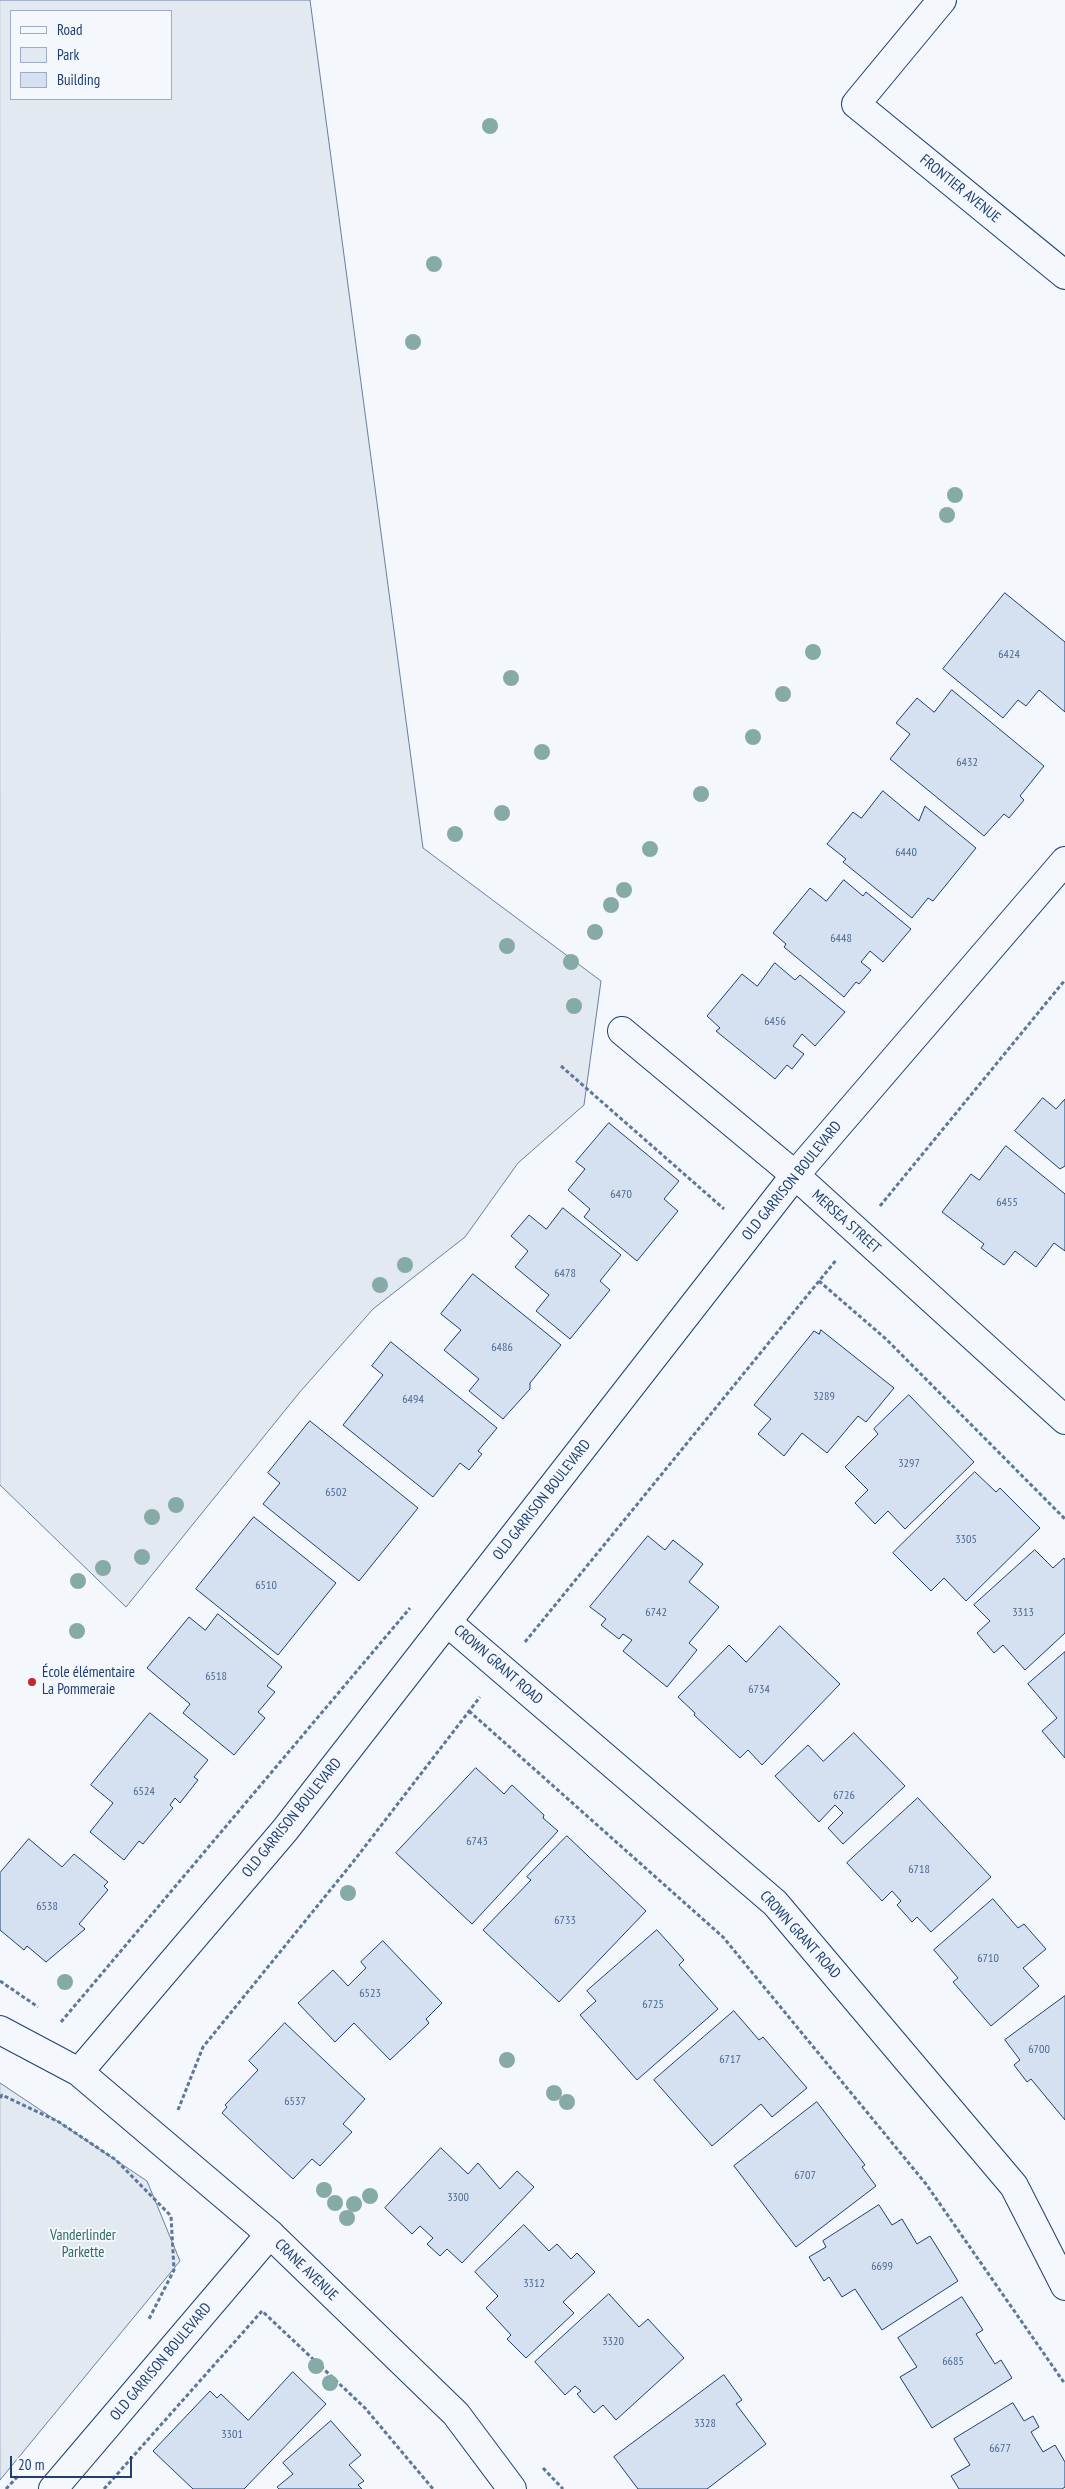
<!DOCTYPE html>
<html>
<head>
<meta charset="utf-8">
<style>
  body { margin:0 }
  #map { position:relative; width:1065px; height:2489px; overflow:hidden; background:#f4f7fb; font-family:"PT Sans Narrow",sans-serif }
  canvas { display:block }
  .legend { position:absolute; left:10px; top:10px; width:162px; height:90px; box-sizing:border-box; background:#f4f7fb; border:1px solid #9eadc5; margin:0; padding:6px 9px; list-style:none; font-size:15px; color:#1d3f73 }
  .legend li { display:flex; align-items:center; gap:10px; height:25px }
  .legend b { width:25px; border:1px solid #9eadc5 }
  .scale { position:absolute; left:10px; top:2456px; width:122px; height:22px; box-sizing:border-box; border:2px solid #1d3f73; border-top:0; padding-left:6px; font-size:15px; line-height:18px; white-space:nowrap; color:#1d3f73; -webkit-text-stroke:4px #f4f7fb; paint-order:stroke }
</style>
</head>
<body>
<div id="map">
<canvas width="1065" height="2489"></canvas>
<ul class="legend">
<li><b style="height:6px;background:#f4f7fb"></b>Road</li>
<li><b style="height:14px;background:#e3e9f0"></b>Park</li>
<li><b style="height:14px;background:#d5e0f0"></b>Building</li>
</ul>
<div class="scale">20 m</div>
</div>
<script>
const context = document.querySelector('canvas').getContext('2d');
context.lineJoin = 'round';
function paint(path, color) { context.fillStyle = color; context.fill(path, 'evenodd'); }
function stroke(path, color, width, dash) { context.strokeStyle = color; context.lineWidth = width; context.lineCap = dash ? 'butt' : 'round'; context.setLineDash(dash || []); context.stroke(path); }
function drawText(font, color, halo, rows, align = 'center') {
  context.font = font + ' "PT Sans Narrow",sans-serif'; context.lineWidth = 4; context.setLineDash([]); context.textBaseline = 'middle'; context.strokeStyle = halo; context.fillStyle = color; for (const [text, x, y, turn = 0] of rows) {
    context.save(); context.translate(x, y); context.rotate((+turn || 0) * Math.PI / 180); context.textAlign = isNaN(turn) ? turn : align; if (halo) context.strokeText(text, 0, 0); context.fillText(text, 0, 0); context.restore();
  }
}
const green = new Path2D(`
  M0 0H310L423 848 601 981 584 1105 518 1163 465 1237 373 1309 299 1393 126 1607 0 1485ZM171 11V99H11V11Z
  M0 2083 147 2181 180 2261 0 2480Z`);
const building = new Path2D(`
  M1005 593 1065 642V712L1039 690 1026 706 1018 700 1003 718 943 669Z
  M952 690 1044 766 1020 796 1024 800 1009 818 1004 814 984 836 890 759 910 734 896 723 917 698 934 712Z
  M883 791 919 821 925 806 976 848 933 901 928 898 912 918 843 862 846 859 827 844 853 812 861 818Z
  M844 880 863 896 866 892 911 929 883 962 870 951 861 962 871 970 859 984 856 982 844 997 784 947 786 944 773 933 810 888 826 901Z
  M775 963 795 980 800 975 845 1012 815 1046 802 1034 793 1046 804 1054 792 1069 787 1065 775 1079 716 1031 720 1028 707 1016 742 974 757 986Z
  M1043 1098 1056 1109 1065 1099V1166L1060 1169 1015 1131Z
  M609 1123 679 1181 664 1199 678 1211 637 1261 584 1217 590 1209 568 1190 585 1169 576 1162Z
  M1006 1146 1065 1194V1251L1054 1243 1036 1267 1015 1251 1004 1265 981 1248 984 1244 942 1212 971 1174 979 1180Z
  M563 1208 621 1255 600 1281 610 1290 570 1339 536 1311 549 1295 515 1267 528 1251 511 1236 529 1215 546 1229Z
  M473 1274 561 1345 530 1383V1389L503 1419 469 1391 479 1379 444 1350 461 1330 441 1314Z
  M821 1330 894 1388 866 1422 858 1416 827 1453 802 1433 784 1456 758 1434 771 1419 754 1405 814 1331 819 1334Z
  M391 1342 497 1428 478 1451 482 1454 469 1470 460 1463 433 1497 343 1425 383 1375 372 1366Z
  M909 1395 974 1462 905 1529 888 1511 875 1524 855 1503 868 1490 845 1467 878 1434 874 1429Z
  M310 1421 418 1508 359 1581 263 1504 280 1483 268 1473Z
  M975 1472 996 1492 1000 1488 1040 1528 966 1601 944 1578 931 1591 893 1553Z
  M254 1517 336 1583 278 1655 196 1589Z
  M648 1536 665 1550 673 1540 703 1564 689 1582 719 1607 689 1643 697 1650 667 1687 623 1651 632 1640 623 1634 619 1639 601 1625 606 1619 590 1607Z
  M1035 1550 1053 1568 1064 1558 1065 1560V1633L1025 1670 1003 1645 994 1653 977 1633 990 1621 974 1605Z
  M218 1614 282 1667 267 1686 275 1692 258 1712 265 1718 234 1755 183 1713 190 1704 147 1668 189 1617 205 1630Z
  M780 1626 840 1684 762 1765 748 1750 740 1758 694 1715 695 1713 678 1697 729 1645 746 1662Z
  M1065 1652V1758L1042 1731 1057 1718 1028 1684Z
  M150 1713 208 1760 194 1777 198 1780 180 1803 175 1798 170 1805 173 1808 143 1844 139 1841 124 1860 90 1832 113 1803 91 1785Z
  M854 1733 905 1786 843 1844 828 1828 843 1813 835 1805 819 1822 775 1776 808 1745 823 1761Z
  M476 1768 504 1794 512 1785 544 1815 543 1818 558 1831 472 1924 396 1853Z
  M918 1798 991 1877 931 1932 917 1917 912 1922 897 1905 901 1901 892 1891 882 1901 847 1863Z
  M567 1836 646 1911 559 2002 483 1930 531 1880 527 1877Z
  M29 1839 62 1867 74 1854 108 1882 104 1886 108 1890 79 1924 85 1929 46 1962 27 1946 24 1950 0 1930V1873Z
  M993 1899 1018 1928 1024 1924 1046 1949 1023 1968 1039 1986 991 2026 953 1982 958 1978 934 1950Z
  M657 1930 684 1960 679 1965 718 2009 637 2080 580 2015 596 2001 587 1991Z
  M383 1941 442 2003 426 2019 429 2023 390 2060 354 2023 335 2042 298 2003 333 1970 348 1986 366 1968 361 1962Z
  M1065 1996V2120L1031 2079 1027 2082 1014 2065 1020 2060 1005 2040Z
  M734 2011 759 2040 763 2037 807 2088 772 2117 761 2104 712 2146 654 2080Z
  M285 2023 365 2099 343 2124 352 2132 320 2166 312 2159 293 2179 222 2113 227 2107 225 2105 258 2070 249 2061Z
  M817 2102 865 2165 862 2167 876 2186 796 2247 734 2166Z
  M441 2148 468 2174 478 2163 500 2189 517 2171 534 2187 462 2263 447 2249 440 2256 427 2244 433 2238 420 2226 412 2234 385 2208Z
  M879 2205 892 2225 902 2219 917 2244 930 2236 958 2281 882 2330 855 2289 842 2297 829 2277 824 2281 809 2257 826 2247 823 2241Z
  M524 2225 549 2251 557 2244 571 2259 577 2253 595 2272 563 2302 574 2313 526 2358 507 2339 511 2335 486 2308 498 2296 475 2272Z
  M609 2294 639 2327 648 2319 684 2358 616 2420 603 2405 594 2413 577 2394 581 2391 575 2386 565 2395 535 2362Z
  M962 2297 983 2330 976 2334 995 2364 1001 2360 1012 2378 932 2428 900 2377 917 2367 898 2338Z
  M293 2372 326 2404 244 2489H193L153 2451 210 2391 217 2398 221 2394 248 2420Z
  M724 2375 742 2400 736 2404 766 2444 707 2489H638L614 2457Z
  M1013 2403 1024 2421 1033 2416 1039 2427 1031 2432 1043 2452 1055 2445 1065 2462V2487L1062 2489H959L951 2476 970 2465 954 2439Z
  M331 2421 361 2455 349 2465 364 2481 358 2485 362 2489H279L277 2487 293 2474 283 2463Z`);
const path = new Path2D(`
  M561 1066 724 1209
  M880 1206 1065 980
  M819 1281 886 1339 1065 1519
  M525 1642 837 1259
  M469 1711 723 1937 926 2184 1065 2384
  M0 1981 38 2007
  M61 2022 410 1608
  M0 2098 2 2095 59 2122 116 2160 171 2216 174 2270 149 2319
  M178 2110 203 2047 353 1862 480 1697
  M543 2468 563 2489
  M6 2489 19 2475
  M104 2489 262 2311 365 2408 433 2489`);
const street = new Path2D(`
  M942 0 856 104 1065 275
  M622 1031 795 1175 1065 1420
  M447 1622 775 1903 1014 2186 1065 2286
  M270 2234 456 2414 512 2489`);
const secondary = new Path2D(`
  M0 2030 79 2072 285 1830 795 1175 1065 861
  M53 2489 270 2234 79 2072`);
const trees = [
  [490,126],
  [434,264],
  [413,342],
  [955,495],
  [947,515],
  [813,652],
  [511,678],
  [783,694],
  [753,737],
  [542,752],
  [701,794],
  [502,813],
  [455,834],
  [650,849],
  [624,890],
  [611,905],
  [595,932],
  [507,946],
  [571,962],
  [574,1006],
  [405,1265],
  [380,1285],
  [176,1505],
  [152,1517],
  [142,1557],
  [103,1568],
  [78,1581],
  [77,1631],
  [348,1893],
  [65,1982],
  [507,2060],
  [554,2093],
  [567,2102],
  [324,2190],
  [370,2196],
  [335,2203],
  [354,2204],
  [347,2218],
  [316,2366],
  [330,2383]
];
const markers = [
  [32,1682,5,"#c62828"]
];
const numberNames = [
  ["6424",1009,655],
  ["6432",967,763],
  ["6440",906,853],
  ["6448",841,939],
  ["6456",775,1022],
  ["6470",621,1195],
  ["6455",1007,1203],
  ["6478",565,1274],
  ["6486",502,1348],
  ["3289",824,1397],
  ["6494",413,1400],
  ["3297",909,1464],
  ["6502",336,1493],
  ["3305",966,1540],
  ["6510",266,1586],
  ["6742",656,1613],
  ["3313",1023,1613],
  ["6518",216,1677],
  ["6734",759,1690],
  ["6524",144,1792],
  ["6726",844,1796],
  ["6743",477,1842],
  ["6718",919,1870],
  ["6538",47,1907],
  ["6733",565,1921],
  ["6710",988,1959],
  ["6523",370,1994],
  ["6725",653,2005],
  ["6700",1039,2050],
  ["6717",730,2060],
  ["6537",295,2102],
  ["6707",805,2176],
  ["3300",458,2198],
  ["6699",882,2267],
  ["3312",534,2284],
  ["3320",613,2342],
  ["6685",953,2362],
  ["3328",705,2424],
  ["3301",232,2435],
  ["6677",1000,2449]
];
const streetNames = [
  ["FRONTIER AVENUE",960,189,39],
  ["OLD GARRISON BOULEVARD",792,1181,-51],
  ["MERSEA STREET",846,1222,42],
  ["OLD GARRISON BOULEVARD",542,1500,-52],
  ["CROWN GRANT ROAD",498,1665,41],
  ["OLD GARRISON BOULEVARD",292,1818,-51],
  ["CROWN GRANT ROAD",800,1935,48],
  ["CRANE AVENUE",306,2270,44],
  ["OLD GARRISON BOULEVARD",161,2362,-50]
];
const poiNames = [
  ["École élémentaire",42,1673],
  ["La Pommeraie",42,1690]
];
const parkNames = [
  ["Vanderlinder",83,2236],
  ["Parkette",83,2253]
];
paint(green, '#e3e9f0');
stroke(green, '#687fa3', 1);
paint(building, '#d5e0f0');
stroke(building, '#1d3f73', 1);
stroke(street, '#1d3f73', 30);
stroke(secondary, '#1d3f73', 30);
stroke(path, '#5e769c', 3, [4, 2.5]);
stroke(street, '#f4f7fb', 28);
stroke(secondary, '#f4f7fb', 28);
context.fillStyle = '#86aba6';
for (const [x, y] of trees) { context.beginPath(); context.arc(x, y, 8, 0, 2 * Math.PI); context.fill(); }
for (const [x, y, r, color] of markers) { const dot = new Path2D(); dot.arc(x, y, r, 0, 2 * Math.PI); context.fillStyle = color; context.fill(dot); stroke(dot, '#f4f7fb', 2); }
drawText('12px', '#4b6792', null, numberNames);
drawText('15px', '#1d3f73', '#f4f7fb', streetNames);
drawText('15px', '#1d3f73', '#f4f7fb', poiNames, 'left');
drawText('15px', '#2c6c60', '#f4f7fb', parkNames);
</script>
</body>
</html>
